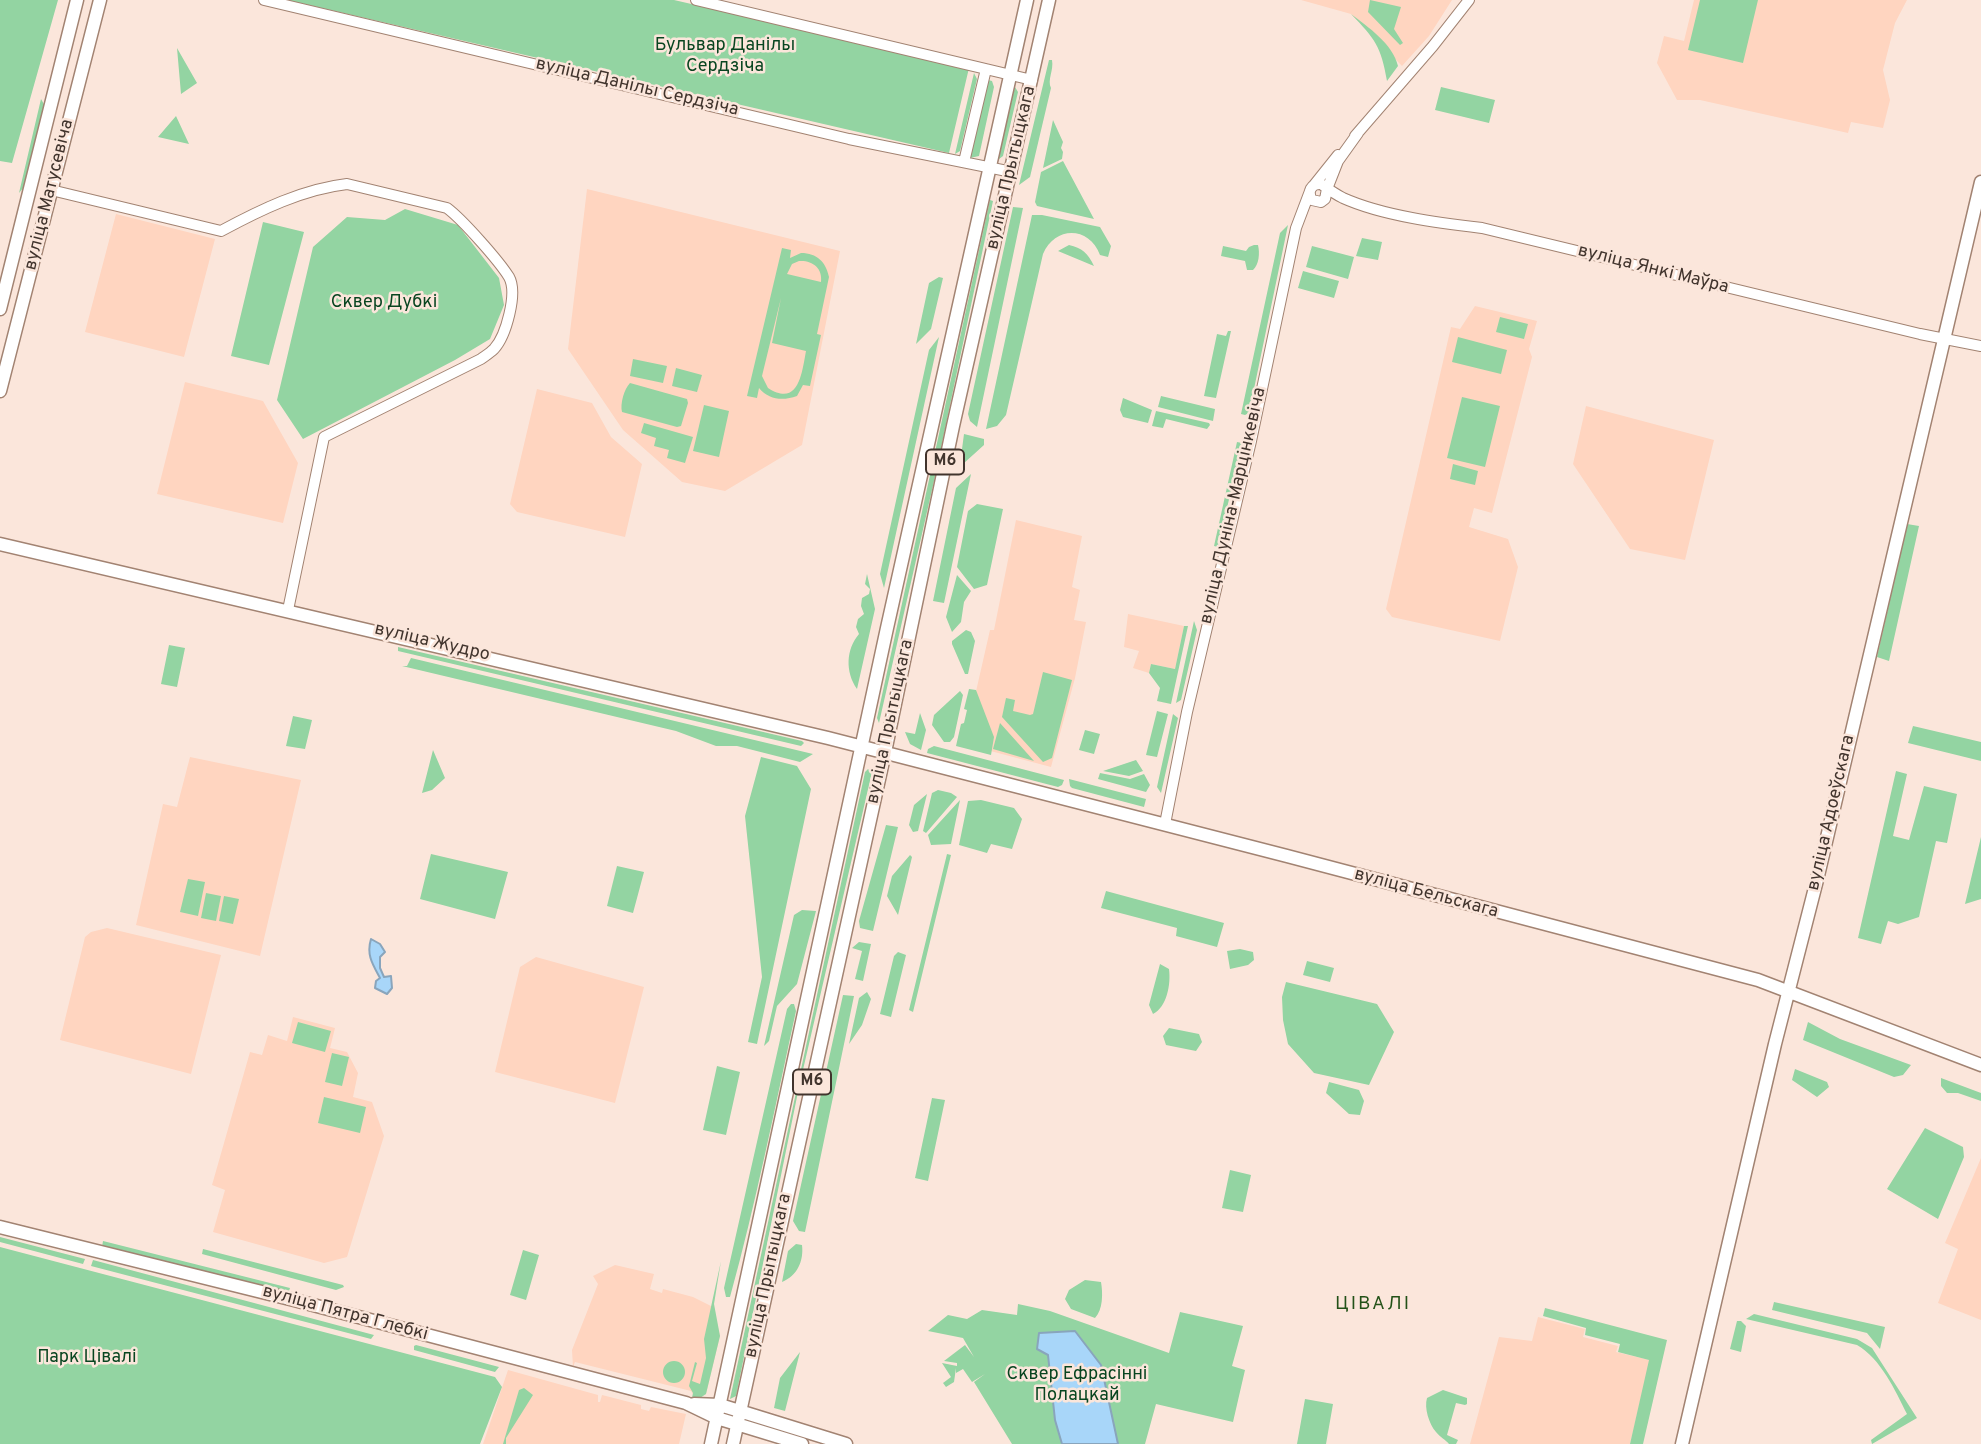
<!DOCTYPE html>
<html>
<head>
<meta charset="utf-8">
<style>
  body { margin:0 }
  canvas { display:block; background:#fbe6db }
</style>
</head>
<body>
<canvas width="1981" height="1444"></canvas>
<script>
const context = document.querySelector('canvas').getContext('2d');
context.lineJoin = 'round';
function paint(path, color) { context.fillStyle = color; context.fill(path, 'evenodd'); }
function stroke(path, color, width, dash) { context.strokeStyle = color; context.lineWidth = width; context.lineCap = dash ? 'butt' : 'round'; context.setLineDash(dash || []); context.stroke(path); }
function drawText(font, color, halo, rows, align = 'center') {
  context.font = font + ' Overpass,sans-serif'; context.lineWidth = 5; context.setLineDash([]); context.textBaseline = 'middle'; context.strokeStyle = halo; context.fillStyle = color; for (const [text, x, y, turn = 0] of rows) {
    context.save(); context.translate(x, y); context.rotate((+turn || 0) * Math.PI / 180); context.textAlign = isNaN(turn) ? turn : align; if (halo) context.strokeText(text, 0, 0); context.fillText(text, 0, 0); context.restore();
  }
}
const built = new Path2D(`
  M1301 0H1452L1429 36 1402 66 1351 14Z
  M1694 0H1907L1895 23 1883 70 1890 100 1883 128 1851 122 1848 133 1700 100H1677L1657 63 1664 36 1684 41Z
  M587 189 840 251 802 445 725 491 682 482 623 430 568 349Z
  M116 214 215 239 184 357 85 332Z
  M1475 306 1537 321 1529 349 1532 357 1492 513 1474 508 1469 527 1508 539 1518 567 1500 641 1392 617 1386 609 1451 327 1460 329Z
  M185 382 263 401 298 463 283 523 157 494Z
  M537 389 592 403 611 437 642 464 625 537 517 512 510 504Z
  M1586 406 1714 440 1685 560 1630 549 1573 464Z
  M1016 520 1082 536 1072 587 1080 590 1074 620 1086 622 1075 678 1051 767 964 744 990 630H994Z
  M1128 614 1184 626 1175 669 1151 664 1149 673 1133 668 1139 651 1124 647Z
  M190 757 301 780 260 956 136 925 163 804 177 807Z
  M107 928 221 955 191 1074 60 1040 85 937 91 932Z
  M536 957 644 987 615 1103 495 1072 520 967Z
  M293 1017 335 1028 330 1048 347 1052 358 1073 353 1097 372 1102 384 1136 347 1257 324 1263 213 1232 225 1190 212 1185 250 1052 262 1055 268 1035 287 1041Z
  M1981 1158V1320L1938 1303 1958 1249 1945 1243Z
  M615 1265 654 1274 650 1289 662 1293 663 1289 693 1297 713 1307 720 1336 706 1394 695 1398 691 1391 575 1362 573 1367 572 1350 598 1284 593 1276Z
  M1538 1317 1585 1329 1583 1337 1618 1346 1616 1352 1650 1360 1630 1444H1470L1499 1337 1532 1341Z
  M508 1370 598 1395V1402H600L602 1395 641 1405V1409L649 1411 651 1407 686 1414 679 1444H483Z`);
const green = new Path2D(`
  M0 0H58L12 163 0 161Z
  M287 0H674L969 68 949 153Z
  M1370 0 1401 7 1394 29 1403 43 1400 45 1368 12Z
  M1700 0H1758L1743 63 1688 50Z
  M1351 14C1368 27 1393 44 1398 66L1387 81C1381 46 1375 39 1351 14Z
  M177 48 197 83 181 94Z
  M1049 60H1052C1054 70 1047 80 1051 88L1030 177 1019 185Z
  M974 73 977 79 960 151 955 154Z
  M988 80 992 81 994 87 979 156 970 158Z
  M1015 87 1018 92 1003 156 999 159 998 157Z
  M1441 87 1495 100 1489 123 1435 110Z
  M41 99 45 106 24 187 19 193Z
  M176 116 189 144 158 137Z
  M1053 120 1063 142 1061 148 1063 152 1062 159 1043 168Z
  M1063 161 1094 219 1037 206 1035 202 1041 172Z
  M990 200 993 201 934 481 879 723 877 718Z
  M1013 207 1023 208 977 427 970 421 968 414Z
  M405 209 458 225 499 278 504 305 490 339 455 360 303 439 277 400 313 247 347 217 385 220Z
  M1032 215H1042L1100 227 1111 246 1108 257 1100 255C1089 226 1055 226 1043 254L1006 415 997 426 986 429Z
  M263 222 304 232 269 365 231 356Z
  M1288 225 1249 413 1245 415 1241 414 1280 233Z
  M1362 238 1382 242 1378 260 1356 256Z
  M1069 245C1082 248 1088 253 1094 266L1058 251Z
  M1254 245H1258C1260 253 1259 265 1253 270H1247L1245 261 1221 256 1223 246 1246 251 1249 247Z
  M1312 246 1354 257 1348 279 1306 267Z
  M782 248 791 250 790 258 801 253C817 253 826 262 829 277L817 334 821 335 810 386 803 385 797 396C783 401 769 400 759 388L757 398 747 396ZM799 261C812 260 823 268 821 282L787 274 792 264ZM781 298 772 343 806 351C802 372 799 408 768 388L762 376Z
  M1303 271 1339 281 1334 298 1298 288Z
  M939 277 943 278 931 329 916 344 929 283Z
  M1500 317 1528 324 1524 339 1496 332Z
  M1228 331H1231L1216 398 1204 396 1217 334 1226 336Z
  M939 337 884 588 880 574 929 350Z
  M1458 337 1507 350 1501 374 1452 362Z
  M633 359 667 366 663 383 630 376Z
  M676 368 702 375 697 392 672 386Z
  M630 383 687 399 688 403 681 426 677 427 622 412C620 404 624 389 630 383Z
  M1161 396 1215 409 1213 421 1158 407Z
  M1462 397 1500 406 1485 467 1447 458Z
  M1123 398 1152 410 1148 423 1123 417 1120 410Z
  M704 405 729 411 719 457 693 451Z
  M1156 411 1209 423 1210 425 1207 429 1166 419 1163 428 1152 426Z
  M644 423 693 437 685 463 667 458 669 450 654 446 656 438 641 433Z
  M964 434 984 439V445L963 464H960Z
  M1237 442 1242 443 1218 547 1214 546Z
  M1453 464 1478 471 1475 485 1450 479Z
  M971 474 944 603 933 601 956 488Z
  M977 504 1003 509 987 585 974 589 957 567 968 511Z
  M1907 524 1919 526 1889 661 1877 657Z
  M867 574 875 609 857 689C845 672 846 649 859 634L856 627 858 619 864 614 861 606 862 598 869 594 870 589 865 584Z
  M957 575 971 591 964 602 961 622 952 632 946 617Z
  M1194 621 1197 630 1181 700 1176 703Z
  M1184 626H1188L1171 704 1157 701 1160 688 1149 673 1151 664 1175 669Z
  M966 630 971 632 975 641 968 674H965L952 644V641Z
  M169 645 185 648 177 687 161 684Z
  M398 647 802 741 804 743 801 746 398 651Z
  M411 658 813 754 800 762 737 746H716L676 731 402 666H407Z
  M1043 672 1072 680 1052 758 1043 762 1002 717 1006 698 1015 700 1013 711 1030 715 1033 714Z
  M969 689 976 690 994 737 991 755 956 746 961 724 964 723 967 710 964 709Z
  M960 691 963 695 954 737 950 742H944L932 725 934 715Z
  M1157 711 1168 714 1157 757 1146 755Z
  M920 713 926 730 921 750 910 744 905 732 915 734Z
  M1173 714 1178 718 1161 793 1157 787Z
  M293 716 312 720 305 749 286 746Z
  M1000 723 1034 761 993 749Z
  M1913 726 1981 742V761L1908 743Z
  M1085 730 1100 734 1094 754 1079 750Z
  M934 746 1064 780 1062 785 1058 787 927 753 928 749Z
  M433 750 445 778 432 790 422 793Z
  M761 757 797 766 811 789 757 1044 748 1042 762 977 745 816Z
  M1136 760 1143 771 1129 776 1103 771Z
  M868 769 872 772 799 1087 736 1396 730 1399 865 772Z
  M1896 771 1907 774 1893 836 1909 840 1924 786 1957 794 1947 843 1936 841 1919 917 1898 924 1888 921 1881 944 1858 938Z
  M1100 773 1130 779 1144 774 1150 785 1146 792 1098 779Z
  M1069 779 1146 799 1144 807 1072 788 1070 786Z
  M938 790 951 793 957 797 926 833 923 831 932 793Z
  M927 794 918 831 913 832 909 825 914 805Z
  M960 800 951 844 931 845 928 835Z
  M981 800 1014 808 1022 819 1012 849 991 844 987 853 959 845 968 801Z
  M886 825 898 827 873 931 860 928 859 921Z
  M1981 837V899L1965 904Z
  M431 854 508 872 495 919 420 899Z
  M947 854 951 855 913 1012 909 1010Z
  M910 855 912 857 898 915 887 896 892 876Z
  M617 866 644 872 633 913 607 906Z
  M188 879 205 882 198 916 180 912Z
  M1106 891 1224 923 1217 947 1176 936 1177 928 1101 908Z
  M206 893 221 896 216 921 201 918Z
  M224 896 239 899 233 924 219 921Z
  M802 910 816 911 797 984 777 1006 769 1041 764 1046 794 915Z
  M859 942 871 944 863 981 855 979 862 951 852 948Z
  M1240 949 1253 952 1254 960 1248 965 1230 969 1227 951Z
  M898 952 906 955 891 1017 880 1014 894 956Z
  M1307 961 1334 968 1330 982 1303 975Z
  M1160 964 1169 969C1171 984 1167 1007 1153 1014L1149 1005Z
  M1286 982 1377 1004 1394 1032 1369 1085 1314 1073 1288 1044 1283 1020 1282 997Z
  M867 992 871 999 862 1025 849 1044 859 998Z
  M843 995 854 996 805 1232 799 1231 793 1221Z
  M791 1004H794L796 1011C775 1107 756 1203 730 1297H726L724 1288 787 1009Z
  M298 1022 331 1031 325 1052 292 1043Z
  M1808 1022 1840 1039 1911 1065 1903 1075 1894 1077 1803 1040Z
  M1169 1028 1199 1034 1202 1042 1196 1051 1166 1045 1163 1036Z
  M332 1053 349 1057 342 1086 325 1082Z
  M717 1066 740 1072 726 1135 703 1130Z
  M1795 1069 1827 1082 1829 1087 1817 1097 1792 1080Z
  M1941 1078 1981 1093V1101L1958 1093H1947L1941 1086Z
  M1329 1082 1359 1090 1364 1101 1360 1115 1349 1114 1326 1093Z
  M324 1097 366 1107 360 1133 318 1123Z
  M932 1098 945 1100 928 1181 915 1178Z
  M1925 1128 1963 1147 1964 1157 1938 1219 1887 1189Z
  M1230 1170 1251 1175 1243 1212 1222 1208Z
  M0 1237 85 1259 83 1264 0 1242Z
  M103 1241 290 1288 288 1294 102 1247Z
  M796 1244 802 1245C804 1261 797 1276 782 1282L788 1251Z
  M0 1247 495 1377 502 1387 480 1444H0Z
  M203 1249 343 1285 344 1287 336 1290 202 1254Z
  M523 1250 539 1255 526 1300 510 1295Z
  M93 1260 374 1335 371 1339 91 1266Z
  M721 1261 714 1304 720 1336 706 1394 700 1398H692L693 1393 689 1386 695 1362 697 1363 692 1381 700 1384 706 1358 704 1339Z
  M1085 1280 1101 1282C1103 1293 1103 1310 1095 1318L1071 1309 1065 1299 1069 1290Z
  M1774 1302 1885 1327 1880 1349 1867 1333 1772 1310Z
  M1018 1304 1050 1311 1169 1353 1180 1312 1243 1326 1232 1366 1245 1370 1233 1422 1156 1404 1145 1444H1012L974 1382 985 1374 972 1382 963 1369 956 1373V1368L954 1382 946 1387 943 1383 951 1377 942 1363 957 1366V1363L944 1361 965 1345 974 1357 963 1338 928 1331 948 1315 967 1319 982 1310 1017 1315Z
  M1545 1308 1667 1340 1643 1444H1630L1649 1360 1618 1352 1620 1344 1585 1335 1586 1328 1543 1316Z
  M1754 1314 1857 1339 1872 1348 1917 1418 1872 1444 1871 1440 1907 1414C1895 1390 1881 1359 1857 1345L1746 1319Z
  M1737 1321H1741L1746 1326 1741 1352 1730 1349Z
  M416 1345 499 1367 495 1372 414 1350V1346Z
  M800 1352 785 1411 774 1408 780 1378Z
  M663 1372a11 11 0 1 1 22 0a11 11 0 1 1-22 0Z
  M524 1388 533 1395 506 1438V1444H503L519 1390Z
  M1443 1390 1467 1398V1404L1465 1405 1456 1403 1447 1435 1458 1440 1456 1444H1449C1446 1440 1440 1437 1436 1432 1429 1424 1424 1408 1427 1398Z
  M1305 1399 1333 1404 1326 1444H1297Z`);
const water = new Path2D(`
  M371 939 380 944 385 952 380 957V968L384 977 391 976 392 988 387 994 375 988 376 981 380 978C373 965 366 955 371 939Z
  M1075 1331 1101 1365 1118 1444H1062L1055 1420 1048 1355 1037 1349 1039 1333Z`);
const minor = new Path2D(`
  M264 0 849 139 1012 172
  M696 0 1032 80
  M1358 133 1338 161 1327 189 1325 199 1321 202 1312 200C1307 192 1311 183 1321 184 1328 189 1335 194 1343 198 1383 216 1440 223 1482 228L1920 334 1981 346
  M1355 136 1433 46 1469 0
  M964 162 986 69
  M1314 185 1338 155
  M51 190 221 231C260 210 303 189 347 184L447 208C463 220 499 261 509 277 518 293 506 336 494 349 490 353 485 356 481 359L324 437 288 610
  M1165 824 1187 712 1251 441 1296 228 1310 191`);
const major = new Path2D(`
  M0 309 77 0
  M0 391 100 0
  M0 544 828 738 1287 856 1758 980 1981 1065
  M0 1227 294 1300 686 1403 717 1418 802 1444
  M694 1404 720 1405 846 1444
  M711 1444 887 628 1027 0
  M733 1444 885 752 953 426 1049 0
  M1682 1444 1775 1044 1817 880 1981 182`);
const shields = [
  [945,462,38],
  [812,1082,38]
];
const shieldNames = [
  ["М6",945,462],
  ["М6",812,1082]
];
const parkNames = [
  ["Бульвар Данілы",725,46],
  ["Сердзіча",725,67],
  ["Сквер Дубкі",384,303],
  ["Парк Цівалі",87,1358],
  ["Сквер Ефрасінні",1077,1375],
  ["Полацкай",1077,1396]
];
const streetNames = [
  ["вуліца Данілы Сердзіча",637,88,13],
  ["вуліца Прытыцкага",1012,168,-77],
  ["вуліца Матусевіча",50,195,-76],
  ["вуліца Янкі Маўра",1653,270,14],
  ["вуліца Дуніна-Марцінкевіча",1234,506,-77],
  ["вуліца Жудро",432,643,13],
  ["вуліца Прытыцкага",891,722,-78],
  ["вуліца Адоеўскага",1832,813,-77],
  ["вуліца Бельскага",1426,894,15],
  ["вуліца Прытыцкага",769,1276,-78],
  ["вуліца Пятра Глебкі",345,1314,15]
];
const neighbourhoodNames = [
  ["ЦІВАЛІ",1373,1305]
];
paint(built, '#ffd5c0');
paint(green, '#93d4a2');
paint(water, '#a8d6f9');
stroke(water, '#89a5bc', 2);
stroke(minor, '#a28372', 12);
stroke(major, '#a28372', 15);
stroke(minor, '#fff', 10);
stroke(major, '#fff', 12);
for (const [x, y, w] of shields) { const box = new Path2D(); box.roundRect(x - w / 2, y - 12.5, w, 25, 5); context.fillStyle = '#fbe6db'; context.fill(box); stroke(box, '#41342d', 2); }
drawText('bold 16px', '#41342d', null, shieldNames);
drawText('18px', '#084520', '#fbe6db', parkNames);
drawText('18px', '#41342d', '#fbe6db', streetNames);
context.letterSpacing = '2px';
drawText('19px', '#235118', '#fbe6db', neighbourhoodNames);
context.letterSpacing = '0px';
</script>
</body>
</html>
